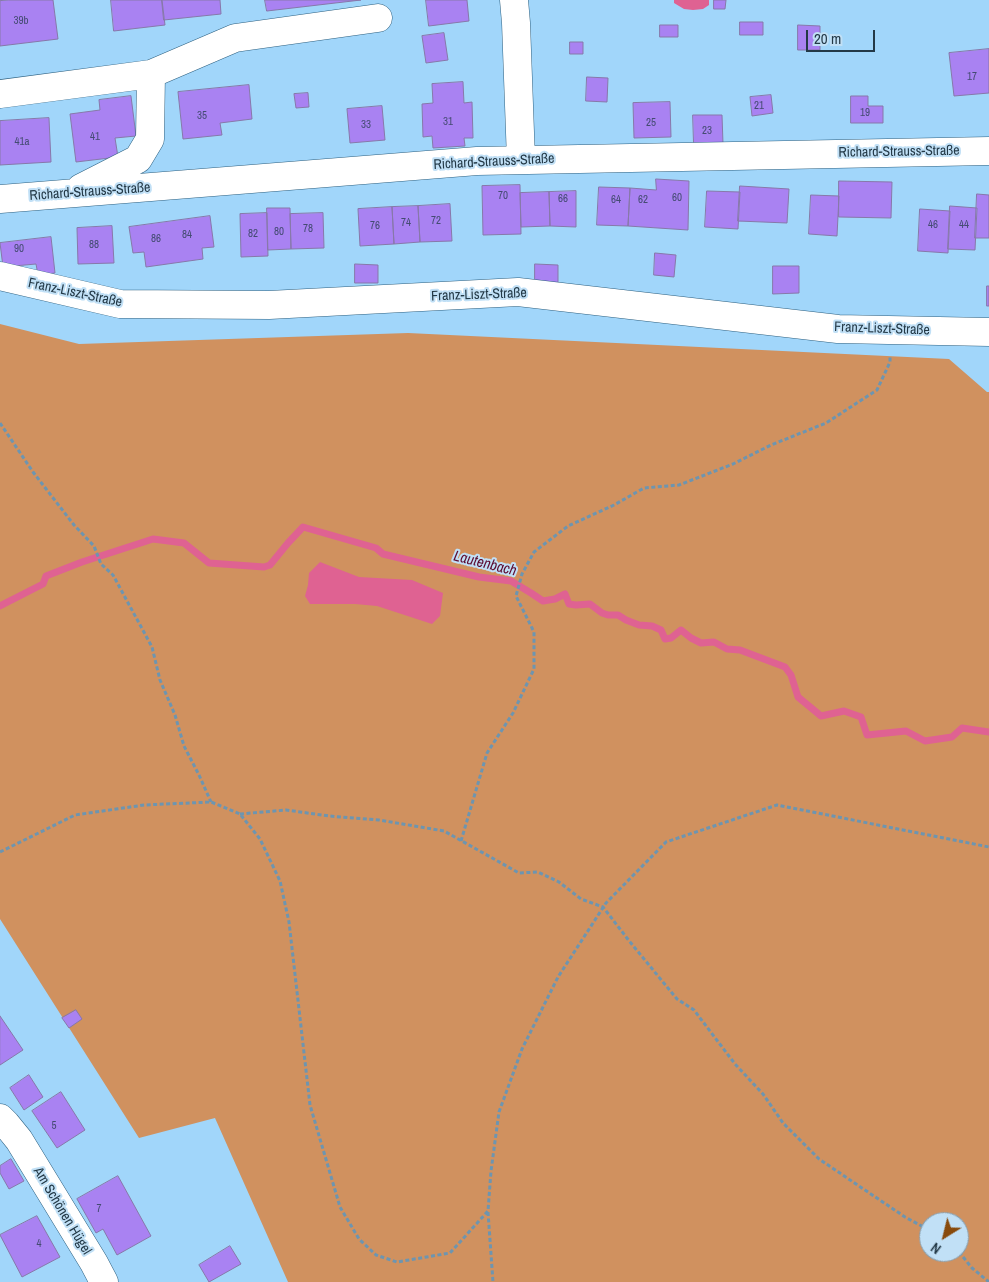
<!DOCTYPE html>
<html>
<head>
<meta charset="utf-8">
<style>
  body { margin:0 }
  #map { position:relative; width:989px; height:1282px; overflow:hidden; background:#a1d6fa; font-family:"Archivo Narrow",sans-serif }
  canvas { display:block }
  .north { position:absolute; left:919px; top:1212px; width:50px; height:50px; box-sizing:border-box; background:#c1e0f6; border:1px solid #829db0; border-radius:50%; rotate:216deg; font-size:14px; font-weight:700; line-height:20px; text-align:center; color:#233947 }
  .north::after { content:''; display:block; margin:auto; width:18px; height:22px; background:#884a0c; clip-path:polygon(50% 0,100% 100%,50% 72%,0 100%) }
  .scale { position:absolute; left:806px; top:30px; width:69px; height:22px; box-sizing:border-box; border:2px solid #233947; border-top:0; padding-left:6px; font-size:15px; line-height:18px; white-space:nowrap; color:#233947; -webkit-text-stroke:4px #c1e0f6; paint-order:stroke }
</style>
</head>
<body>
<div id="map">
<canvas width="989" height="1282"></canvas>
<div class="north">N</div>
<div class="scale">20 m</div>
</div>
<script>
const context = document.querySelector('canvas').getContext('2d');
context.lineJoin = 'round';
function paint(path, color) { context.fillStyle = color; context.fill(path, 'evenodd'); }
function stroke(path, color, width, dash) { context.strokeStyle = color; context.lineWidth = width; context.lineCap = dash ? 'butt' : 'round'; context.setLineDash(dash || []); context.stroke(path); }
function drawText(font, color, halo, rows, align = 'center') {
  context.font = font + ' "Archivo Narrow",sans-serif'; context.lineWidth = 4; context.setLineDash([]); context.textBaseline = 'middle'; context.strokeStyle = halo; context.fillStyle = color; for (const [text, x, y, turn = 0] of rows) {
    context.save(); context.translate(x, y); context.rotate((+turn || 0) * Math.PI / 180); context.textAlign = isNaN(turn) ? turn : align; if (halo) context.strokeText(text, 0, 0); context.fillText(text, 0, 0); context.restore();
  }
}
const green = new Path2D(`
  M0 324 79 344 408 333 949 359 987 392H989V1282H288L215 1118 139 1138 0 919ZM929 1222H959V1252H929Z`);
const water = new Path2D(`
  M674 0H709V5L703 9 693 10 684 9 674 3Z
  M320 562 359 577 412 580 443 593 440 616 432 624 377 606 355 604H310L305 596 308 585 309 573Z`);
const stream = new Path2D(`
  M0 606 43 584 46 576 82 562 153 539 184 543 209 563 264 567 270 565 288 543 303 527 376 548 383 554 479 577 511 581 531 593 543 601 555 599 565 594 569 604 576 605 590 604 602 613 608 615H618L626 620 639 625 652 626 661 630 665 639 671 638 681 630 691 638 701 643 714 642 727 649 740 650 785 667 791 675 798 697 821 716 844 711 861 717 867 735 906 731 925 741 952 737 962 728 989 732`);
const building = new Path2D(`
  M9 0H53L58 39 0 46V1Z
  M111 0H162L165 25 114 31Z
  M162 0H220L221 14 164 20Z
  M265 0H361L267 11Z
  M426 0H467L469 21 429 26Z
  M714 0H726L725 9H714Z
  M740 22H763V35H740Z
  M660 25H678V37H660Z
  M798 25 820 26V50H798Z
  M444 33 448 60 426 63 422 36Z
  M570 42H583V54H570Z
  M989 49V93L954 96 949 53Z
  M587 77 608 78 607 102 586 101Z
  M463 82 464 103 472 102 473 138H464L465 146 433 148 432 136 423 137 422 104 433 103 432 84Z
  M249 85 252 119 220 123 222 135 183 139 178 92Z
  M308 93 309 107 296 108 294 94Z
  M771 95 773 113 752 116 750 97Z
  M131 96 136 136 115 138 118 157 76 162 70 114 100 110 99 100Z
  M851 96H868V106H883V123H851Z
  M670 102 671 137 634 138 633 103Z
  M382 106 385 140 350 143 347 109Z
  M693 115H722L723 144 694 145Z
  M49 118 51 162 0 165V121Z
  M656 179 689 181 688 230 628 226 630 188 656 190Z
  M839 181 892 182 891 218 839 217Z
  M520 185 521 234 483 235 482 186Z
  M740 186 789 189 787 223 738 221Z
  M599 187 630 188 628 226 597 225Z
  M576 191V227L550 226 549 192Z
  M707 191 740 192 738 229 705 227Z
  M549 192 550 226 521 227 520 193Z
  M977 194 989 195V238H975Z
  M811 195 839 196 837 236 809 234Z
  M450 204 452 241 420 242 418 206Z
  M418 206 420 242 394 244 392 207Z
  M950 206 977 208 975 250 948 249Z
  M392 207 394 244 360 246 358 209Z
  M267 208H290L291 249 268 250Z
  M920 209 950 211 948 253 918 251Z
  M267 213 268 256 241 257 240 214Z
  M323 213 324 248 291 249 290 214Z
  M210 216 214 247 202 248 203 259 146 267 144 252 133 253 129 227Z
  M112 226 114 263 78 264 77 228Z
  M51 237 55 273 38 275 36 264 3 267 0 243Z
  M655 253 676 255 674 277 654 275Z
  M355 264 378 265V283H355Z
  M535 264 558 265V283H535Z
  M773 266H799V293L773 294Z
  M987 286H989V306H987Z
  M76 1010 82 1019 69 1028 62 1018Z
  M0 1016 23 1050 0 1065Z
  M29 1075 43 1097 24 1110 10 1088Z
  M61 1092 85 1130 57 1148 32 1111Z
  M11 1159 24 1181 9 1189 0 1173V1166Z
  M118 1176 151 1236 117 1255 103 1229 96 1233 77 1199Z
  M37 1216 60 1257 22 1277 0 1235Z
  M230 1246 241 1264 209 1282 199 1265Z`);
const path = new Path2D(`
  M0 423 33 472 74 525 94 546 101 564 113 575 152 647 160 680 175 715 184 746 199 775 211 802
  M240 814 286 810 329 816 379 820 444 831 519 873 538 872 559 882 581 899 603 907 630 942 677 999 694 1010 735 1064 763 1094 783 1123 819 1159 905 1217 929 1230
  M461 841 487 753 513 713 534 669V632L516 596 522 574 534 552 568 526 614 505 644 488 679 485 733 464 771 445 826 423 877 390 890 362V356
  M0 852 75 815 144 805 211 802 240 814 260 839 280 881 289 922 310 1105 340 1207 359 1239 376 1255 397 1262 450 1253 488 1211 491 1171 499 1112 522 1049 558 977 606 903 666 842 777 805 989 847
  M488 1212 493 1282
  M959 1252 972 1268 989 1282`);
const minor = new Path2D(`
  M514 0 516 23 521 160
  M0 94 151 74
  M81 188 138 159 150 139 151 74 235 38 378 18
  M0 199 477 161 989 151
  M0 276 120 304 269 305 518 292 838 329 989 332
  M0 1118 6 1124 19 1140 94 1263 104 1282`);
const numberNames = [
  ["39b",21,21],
  ["17",972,77],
  ["21",759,106],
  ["19",865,113],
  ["35",202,116],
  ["31",448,122],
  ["25",651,123],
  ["33",366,125],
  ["23",707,131],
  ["41",95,137],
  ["41a",22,142],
  ["70",503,196],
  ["60",677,198],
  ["66",563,199],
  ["64",616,200],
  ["62",643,200],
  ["72",436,221],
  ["74",406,223],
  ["46",933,225],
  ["44",964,225],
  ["76",375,226],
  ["78",308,229],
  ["80",279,232],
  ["82",253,234],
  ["84",187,235],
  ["86",156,239],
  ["88",94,245],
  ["90",19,249],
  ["5",54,1126],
  ["7",99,1209],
  ["4",39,1244]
];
const streetNames = [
  ["Richard-Strauss-Straße",899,152,-1],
  ["Richard-Strauss-Straße",494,162,-3],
  ["Richard-Strauss-Straße",90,192,-4],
  ["Franz-Liszt-Straße",75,293,12],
  ["Franz-Liszt-Straße",479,295,-2],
  ["Franz-Liszt-Straße",882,329,2],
  ["Am Schönen Hügel",62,1211,59]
];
const waterNames = [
  ["Lautenbach",485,564,14]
];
paint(green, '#d0915f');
paint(water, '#df6292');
stroke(stream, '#df6292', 7);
paint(building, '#a982f2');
stroke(building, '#8778a9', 1);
stroke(minor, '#2d6080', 29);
stroke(path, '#6d95b0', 3, [4, 2.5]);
stroke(minor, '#fff', 28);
drawText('11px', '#444b72', null, numberNames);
drawText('14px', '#233947', '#c1e0f6', streetNames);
drawText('italic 15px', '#5b0a30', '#c1e0f6', waterNames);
</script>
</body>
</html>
